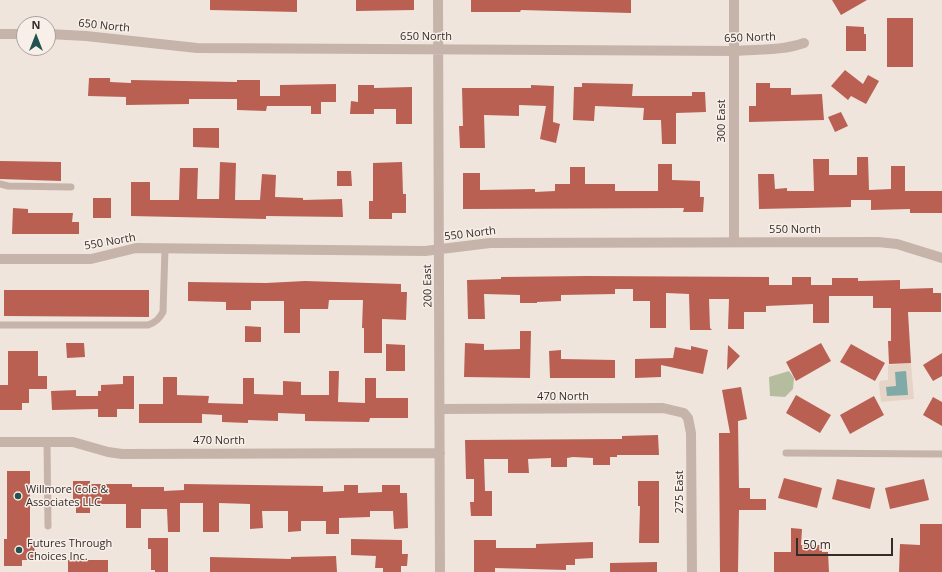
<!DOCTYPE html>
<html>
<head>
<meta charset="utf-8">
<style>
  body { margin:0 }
  #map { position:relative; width:942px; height:572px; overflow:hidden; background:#efe5dd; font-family:"Open Sans",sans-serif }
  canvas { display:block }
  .north { position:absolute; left:16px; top:16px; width:40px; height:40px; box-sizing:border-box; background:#f8efe9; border:1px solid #aaa19c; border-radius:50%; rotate:0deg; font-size:11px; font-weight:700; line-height:16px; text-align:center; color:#352b29 }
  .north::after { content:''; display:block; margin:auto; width:14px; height:18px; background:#235250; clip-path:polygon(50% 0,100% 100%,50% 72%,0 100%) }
  .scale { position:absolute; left:796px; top:538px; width:97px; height:18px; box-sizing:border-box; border:2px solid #352b29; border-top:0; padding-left:5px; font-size:12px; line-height:14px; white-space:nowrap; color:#352b29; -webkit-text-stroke:3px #f8efe9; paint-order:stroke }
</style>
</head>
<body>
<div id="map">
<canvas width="942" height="572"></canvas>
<div class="north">N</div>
<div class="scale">50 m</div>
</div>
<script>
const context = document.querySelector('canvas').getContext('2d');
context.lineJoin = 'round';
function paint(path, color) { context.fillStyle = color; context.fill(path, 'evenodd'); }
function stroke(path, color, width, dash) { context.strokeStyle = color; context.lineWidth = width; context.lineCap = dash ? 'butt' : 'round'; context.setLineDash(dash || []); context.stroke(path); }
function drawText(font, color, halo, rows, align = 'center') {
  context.font = font + ' "Open Sans",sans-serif'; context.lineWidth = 3; context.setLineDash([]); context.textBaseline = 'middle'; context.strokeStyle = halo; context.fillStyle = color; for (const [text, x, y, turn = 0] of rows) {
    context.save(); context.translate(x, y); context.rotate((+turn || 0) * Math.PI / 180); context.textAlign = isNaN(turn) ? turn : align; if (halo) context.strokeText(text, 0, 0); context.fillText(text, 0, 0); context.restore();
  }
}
const green = new Path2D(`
  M789 371 794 378 793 389 785 397 770 396 769 377Z`);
const plaza = new Path2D(`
  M911 363 914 399 881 402 879 384 880 381 888 380V365Z`);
const water = new Path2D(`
  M906 371 908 395 887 396 886 387 896 386 895 372Z`);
const building = new Path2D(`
  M210 0H297V12L210 10Z
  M356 0H414V10L356 11Z
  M471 0H631V13L521 10 520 12H471Z
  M832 0H867L841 15Z
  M887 18H913V67H887Z
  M846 26 864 27V34H866V51H846Z
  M845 70 863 84 868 75 879 81 866 104 851 96 848 100 831 86Z
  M89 78H110V82L131 83V80L237 82V80H260V96H280V85L336 84V102H321V114H311V106H267L266 111 237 110V99H189V104L126 105V97L88 96Z
  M582 83 633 84 632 96H692V92H705L706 112 676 113V144H662L661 120H643L644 108 595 106 594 121 573 120 574 87H582Z
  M756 83H770V88H791V95L822 94 824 120 749 122V106H756Z
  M358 85H374V88L412 87V124H396V109H374V114H350L351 101 358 102Z
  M531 85 554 86 553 122 560 124 556 143 540 139 546 106 519 105V116L484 115 485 148H460L459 126H463L462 88H531Z
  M841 112 848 126 835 132 828 117Z
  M193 128H219V148L193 147Z
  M857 157H868L869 190 891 189V166H905V191H942V213H910V209L871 210V200H851V207L759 209 758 174H774L775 189 787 188V191H814L813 159H829V175H857Z
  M0 161 61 162V181L0 179Z
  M220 162 236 163 235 200H260L262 174 276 175 275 197 303 198V200L342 199 343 217 266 216V219L131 216V182H150V200H179L180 168H198L197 199H219Z
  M402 162 403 194H406V213H392V219H369V201H373V163Z
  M658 164H672V180L700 181V197H704L703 212H683L684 208 463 209V173H480V190L535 189V192L555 191V184H570V167H585V184H615V191H658Z
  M337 171H351L352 186H337Z
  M93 198H111V218H93Z
  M13 208 28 209V213H73L72 222H79V234H12Z
  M587 276 769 277V285H792V277H811V285H832V278H858V281L900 280V289L933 288V293H941V312H908L911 363 889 364 888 341H891V308H873V296H829V323H813V304L766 306V312H744V329H728L729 299H709L710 328 712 330H690L689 294 666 293V328H650V301H633V289H615V294L561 295V301L537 302V303H520V295L484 294 485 319H468L467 280 501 279V277Z
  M305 281 401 284V292H407L406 320 382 319V353H364V328H362L363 300H329L328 309H300V333H284V301H251V310H226V302L188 301V282L266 283Z
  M4 290H149V317L4 316Z
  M245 326 261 327V342H245Z
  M520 331H531L530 378 464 377 465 343 484 344V350L520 349Z
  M66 343H84L85 357 67 358Z
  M821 343 831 361 796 381 786 362Z
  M386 344 405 345V371H386Z
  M851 344 885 363 875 381 840 362Z
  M728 345 740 356 727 370Z
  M691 346 708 350 703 374 661 365V377L635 378V359L673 358 675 347 691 350Z
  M561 350V359L615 360V378H550L549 351Z
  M8 351H38V376H47V389H29V403H22V410H0V385H8Z
  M942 353V376L933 381 923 365Z
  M329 371H339L338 402 365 403V378H376V398H408V418H370L369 422 305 421V414L278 413V421L248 420V423L222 422V415L202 414V423H139V404H163V377H177V395L209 396 208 403 243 404V378H254V394L283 395V381L301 382V395H329Z
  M123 376H134V409H117V417H98V409L52 410 51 391 76 390V396H98V391H101V385L123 384Z
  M741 387 747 419 738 421 739 488H750V499H766V510H739L738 572H720L719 433H730L722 390Z
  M796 395 831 415 820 433 786 413Z
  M874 396 884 415 850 434 840 415Z
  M933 397 942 402V426L923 415Z
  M658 435 659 455H617V457H610V465H593V458L573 457 567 458V467H551V458L528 459 529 473H508V459H484L485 491H492V516H471L470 502H474V479H466L465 440 622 439V436Z
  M7 471H30V539H34L35 560H22V566H4V539H7Z
  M784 478 822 488 817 508 778 498Z
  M837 479 875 488 870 509 832 499Z
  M924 479 929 500 890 509 885 488Z
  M73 481H90V484H132V487H164V491L184 490V484L323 486V492L344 491V485H358V493L382 492V485H400V493H407L408 528 394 529 393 511H370V517L339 518V534H326V521H301V531L288 532V511H262L263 528 250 529V504L219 503V532H203V503H180V532H168L167 509H141V528H126V504H98V507H90V513H76V507H73Z
  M638 481H659V543H639L640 506H638Z
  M920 524H942V572H899L900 544 920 545Z
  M791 528 802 529 801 545H822V552H828L829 572H774V552H791Z
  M148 538H168V572H155V570H151V549H148Z
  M351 539 402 540V554H408L407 566H401V572H383V568H375L376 556 351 555Z
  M474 540H496V548H536V544L593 542V558L575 559V565H566V570L495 568V572H474Z
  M336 556 337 572H210V557L291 559V557Z
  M68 560H108V572H68Z
  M657 562V572H610V563Z`);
const lane = new Path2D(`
  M0 184 8 186 71 187
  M0 325H148C156 322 159 319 163 312L165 249
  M47 442 48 526
  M786 453 942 454`);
const street = new Path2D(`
  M438 0 440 572
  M734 0V242
  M0 34H24
  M48 34 86 36 197 48 734 51C758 49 781 51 804 43
  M0 259H91L136 248 425 251 490 243 878 242 897 244 942 258
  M440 409 663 408 684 413 688 418 691 433 692 572
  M0 442H73L108 452 122 454 440 453`);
const markers = [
  [18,496,4,"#235250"],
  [19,550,4,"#235250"]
];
const streetNames = [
  ["650 North",104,26,6],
  ["650 North",426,37],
  ["650 North",750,38,-2],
  ["300 East",722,121,-90],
  ["550 North",795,230],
  ["550 North",470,234,-7],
  ["550 North",110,242,-10],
  ["200 East",428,286,-91],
  ["470 North",563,397],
  ["470 North",219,441],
  ["275 East",680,492,-90]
];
const poiNames = [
  ["Willmore Cole &",26,490],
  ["Associates LLC",26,503],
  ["Futures Through",27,544],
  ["Choices Inc.",27,557]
];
paint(green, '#b6bd9f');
paint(plaza, '#e6d4c6');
paint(water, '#7faaa7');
paint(building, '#b96052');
stroke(lane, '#c6b4aa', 7);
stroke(street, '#c6b4aa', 10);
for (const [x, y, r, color] of markers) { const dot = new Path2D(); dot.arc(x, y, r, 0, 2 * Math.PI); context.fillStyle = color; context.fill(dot); stroke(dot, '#f8efe9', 1.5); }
drawText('11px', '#352b29', '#f8efe9', streetNames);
drawText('11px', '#352b29', '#f8efe9', poiNames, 'left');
</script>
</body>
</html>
